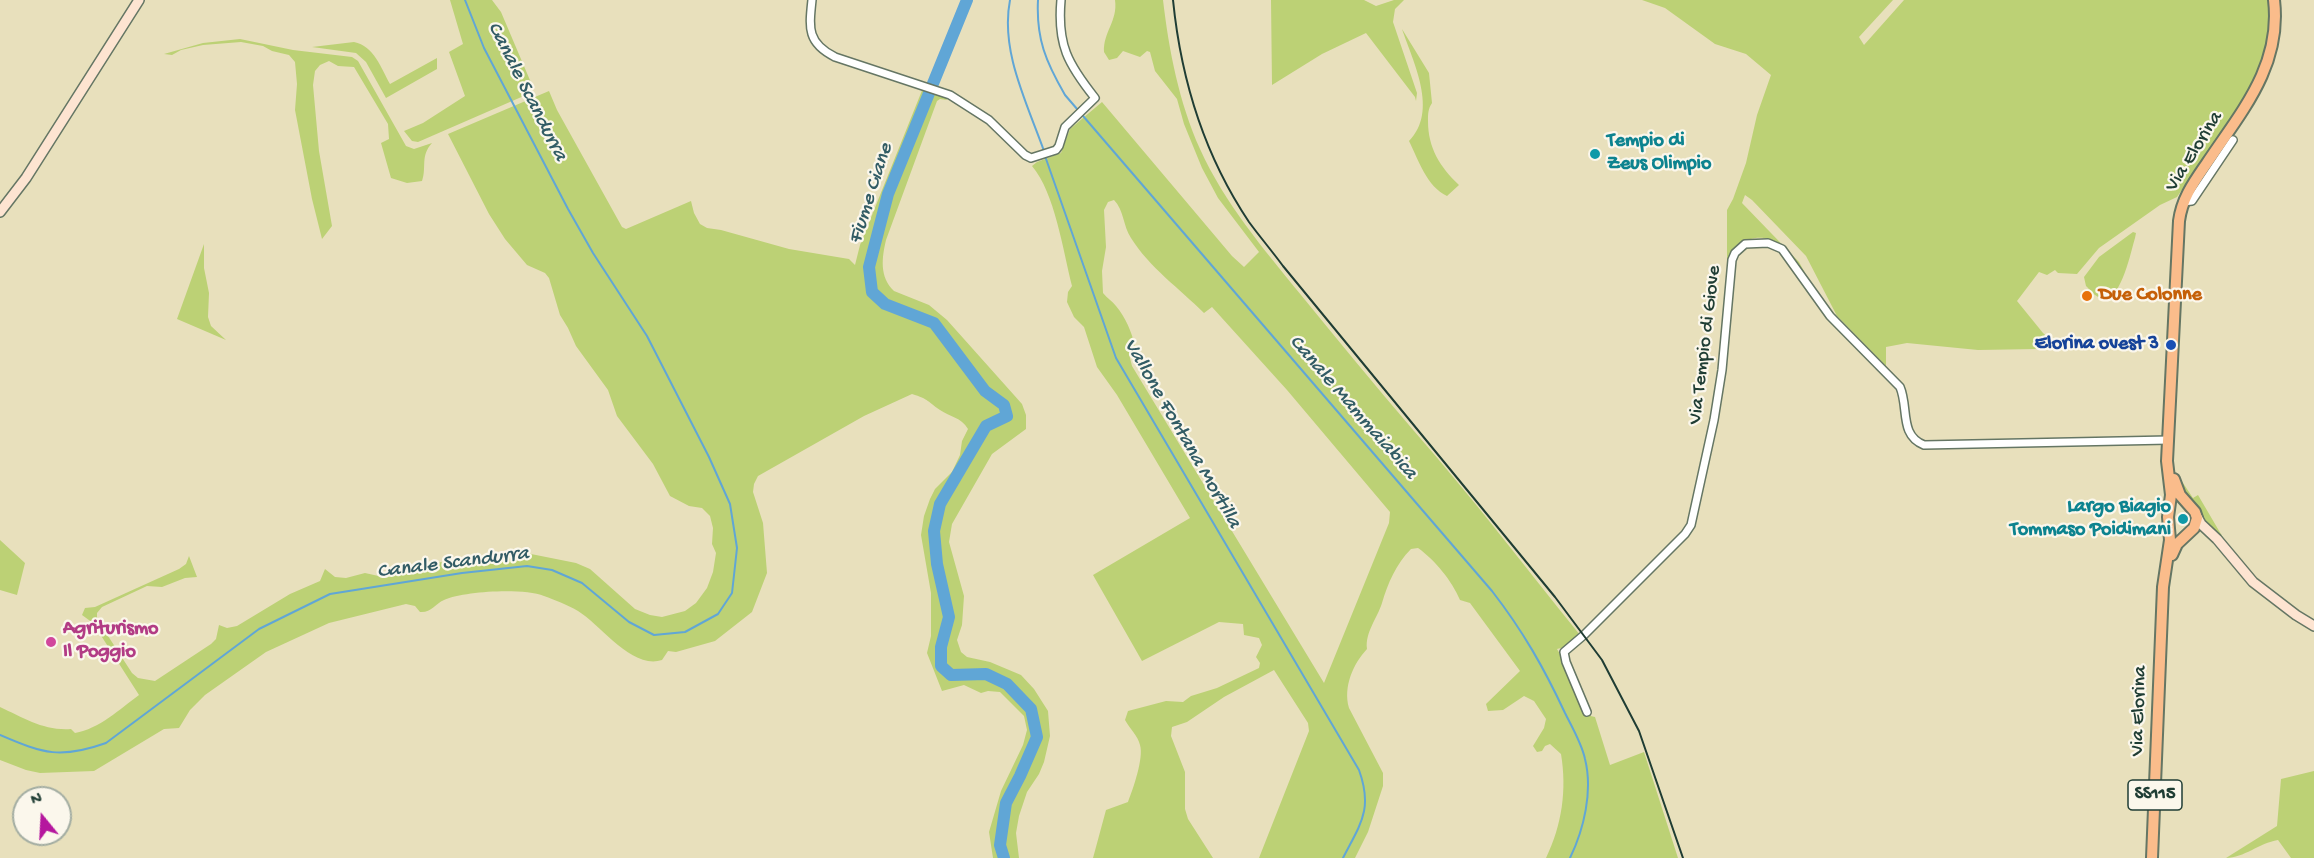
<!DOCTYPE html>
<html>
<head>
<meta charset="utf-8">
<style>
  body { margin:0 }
  #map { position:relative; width:2314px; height:858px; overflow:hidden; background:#e8e0bc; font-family:"Gochi Hand",sans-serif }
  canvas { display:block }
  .north { position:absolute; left:12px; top:786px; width:60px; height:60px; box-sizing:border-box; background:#fbf7ec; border:2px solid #a3ada2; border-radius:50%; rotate:342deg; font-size:16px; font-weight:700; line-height:24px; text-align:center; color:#1f3d34 }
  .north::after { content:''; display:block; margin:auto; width:21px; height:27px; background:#b5179e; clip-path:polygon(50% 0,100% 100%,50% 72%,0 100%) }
</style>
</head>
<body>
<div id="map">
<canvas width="2314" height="858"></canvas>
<div class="north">N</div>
</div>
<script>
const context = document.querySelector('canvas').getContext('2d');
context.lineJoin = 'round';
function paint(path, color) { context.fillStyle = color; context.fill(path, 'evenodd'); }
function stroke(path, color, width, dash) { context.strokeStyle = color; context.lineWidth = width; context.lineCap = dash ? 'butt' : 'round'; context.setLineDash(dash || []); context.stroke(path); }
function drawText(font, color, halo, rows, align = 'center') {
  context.font = font + ' "Gochi Hand",sans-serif'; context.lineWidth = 4.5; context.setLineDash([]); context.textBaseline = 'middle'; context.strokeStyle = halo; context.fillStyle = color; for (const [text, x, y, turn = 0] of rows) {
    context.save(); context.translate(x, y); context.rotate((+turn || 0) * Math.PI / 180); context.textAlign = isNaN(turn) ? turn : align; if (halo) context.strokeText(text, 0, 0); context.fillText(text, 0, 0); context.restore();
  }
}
const green = new Path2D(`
  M450 0H492L501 12 532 85 526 95 418 142 412 141 404 131 423 123 465 96 449 52 463 44Z
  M1115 0H1163C1169 51 1179 102 1200 149 1225 204 1263 248 1301 295 1338 340 1375 386 1414 431 1472 497 1525 567 1580 635L1565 647 1557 649C1570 669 1576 694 1586 715L1595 717 1610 765 1644 752 1678 858H1546C1562 825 1567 790 1561 754L1550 744 1545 746 1542 751 1537 752 1533 746 1544 728 1546 719 1534 701 1524 696 1503 710 1488 711 1486 704 1520 671 1470 603 1460 600C1452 581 1435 560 1418 548L1411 549C1396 564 1388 583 1382 603 1377 619 1365 632 1367 649 1353 664 1343 687 1349 708L1383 773V786L1368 832 1355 858H1259L1309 731 1308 723 1274 670 1224 697 1187 722 1172 727 1171 736 1185 772V809L1188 819 1213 858H1093L1106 810 1128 802C1133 789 1144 758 1140 745 1138 736 1130 729 1125 720L1128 711 1166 701 1183 702 1191 696 1217 688 1259 668 1260 663 1256 657 1262 645 1259 638 1244 635 1243 624 1219 622 1142 661 1093 575 1190 518 1117 395 1097 367 1084 327 1074 317 1067 302 1068 292 1072 286C1063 251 1055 193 1032 166L1037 162 1061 153 1070 129 1102 102 1232 256 1244 267 1259 252 1218 198 1202 168 1184 124 1177 99 1155 71 1150 52 1147 51 1140 57 1123 51 1117 58 1109 60 1104 52C1103 32 1118 21 1115 0ZM1114 200C1124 210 1123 226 1131 238 1149 267 1180 289 1204 313L1212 307 1287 390 1390 512 1389 523 1324 683 1132 366 1129 354 1135 345C1131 331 1126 318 1116 306 1112 301 1107 298 1103 293L1102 271 1106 247 1104 210 1108 202Z
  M1271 0H1364L1376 6 1394 0H1404L1395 9 1393 22 1417 93 1416 101 1415 97 1366 33 1322 54 1272 85Z
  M1642 0H1893L1859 37 1864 45 1904 0H2269L2271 24 2265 58 2249 92 2177 197 2160 205 2099 248 2077 274 2058 273 2055 270 2047 275 2039 272 2017 301 2043 333 2054 343 2037 349 1978 350 1907 343 1886 347V366L1837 316 1806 256 1752 200 1745 195 1742 203 1799 262 1805 273C1794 265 1789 252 1779 245 1760 229 1733 242 1727 263V210L1733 199 1746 163 1757 115 1771 75 1746 54 1715 44 1665 8Z
  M1402 29 1429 73 1432 103C1428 109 1428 114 1428 121 1428 148 1440 167 1459 185L1447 196C1427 187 1418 159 1409 141 1439 111 1413 62 1402 29Z
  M240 39 293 50 352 57 358 61 406 146 414 149 432 143C420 156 427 167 422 181L407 183 391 178 381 143 389 139 388 124 354 67 338 66 329 61 320 65 315 71 313 85 319 151 332 226 322 239 312 199 295 110 297 84 295 62 289 55 272 51 263 46 241 42 203 45 181 50 172 55 164 54 203 43Z
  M354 42C374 46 381 68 390 84L437 58V69L386 98 366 62 356 53 312 47Z
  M923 88 944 95 947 100 940 99 937 101 886 240C882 257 879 277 894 291L929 305 947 320 1022 404 1026 415V429L992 454 952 524 949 542 964 596 962 625 957 640 961 652 967 657 990 662 1021 675 1034 689 1048 711 1050 736 1044 762 1039 774 1027 792 1019 816 1016 833 1019 858H993L989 832 1001 791 1023 745 1027 730 1024 716 1000 692 988 691 981 693 964 685 942 691 927 653 931 636V593L921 535 924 516 930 499 935 489 952 472 960 455 962 441 968 429C961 417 950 417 940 410 928 402 929 399 912 394L864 416 758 476 754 484 753 492 763 523 767 573 752 612 715 641 676 652 668 651 662 660C632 670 601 625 578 611 568 605 555 600 544 596 523 588 465 591 444 600 435 604 431 613 420 612L415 606 406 604 329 623 266 652 205 695 190 710 179 728 164 729 94 771 40 773 26 770 0 760V707C24 718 44 731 71 729L75 733C99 729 120 709 139 695L93 623 82 615 85 608 95 607 179 569 186 564 189 556 197 577 185 578 162 587 147 586 102 607 97 613V619L132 673 138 678 155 681 211 644 216 639 219 625 227 628 237 626 290 594 320 581 325 569 335 577 346 578 365 573 383 577 423 564 439 562 453 564 526 553 576 563 590 569 635 609 650 615 662 617 685 611 696 603 707 588 713 572 716 553 712 544 713 528 710 516 702 508 689 506 670 496 653 464 617 416 608 390 576 346 568 328 560 315 549 278 545 273 527 265 505 239 489 214 448 134 549 91 557 110 622 227 626 229 691 201 694 213 700 224 707 228 721 230 789 249 849 259 855 265 860 245Z
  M2133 232 2136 233 2135 238C2131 251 2120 307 2100 298 2095 296 2090 290 2086 286L2084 277 2099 257Z
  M204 244V268L209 293 208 317 211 326 226 340 177 319Z
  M2177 480H2181L2193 498 2198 495 2225 541 2211 531 2203 520 2200 509 2188 500Z
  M0 540 25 563 17 595 0 590Z
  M2314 771V858H2291L2278 840C2259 843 2244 858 2226 858L2277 826 2281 779Z`);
const stream = new Path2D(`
  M1010 0C1000 51 1027 103 1044 151
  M1038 0C1036 39 1046 62 1065 95L1492 591C1523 631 1544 668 1565 713 1572 727 1582 744 1585 759 1593 791 1584 829 1570 858
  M1045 156 1116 358 1359 770C1373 809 1361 823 1343 858
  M0 735C44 754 61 759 106 743L259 629 330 594 462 573 527 566 552 570 582 583 629 622 654 635 685 632 718 614 732 593 737 548 730 504 709 457 647 336 593 253 568 209 484 48 465 0`);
const river = new Path2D(`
  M967 0 888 194 869 267 872 292 885 304 934 323 985 391 1004 405 1007 416 986 426 940 504 934 531 937 564 949 617 941 647V666L951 675 986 674 1007 684 1031 709 1037 737 1020 776 1006 803 1000 845 1004 858`);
const street = new Path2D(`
  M812 0C809 28 807 43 835 57L950 95 989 120 1025 155 1031 158 1056 150 1059 146 1065 127 1095 98C1068 64 1057 45 1061 0
  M2183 202 2192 201 2233 140
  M1587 712 1566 662 1564 652 1584 635 1685 534 1691 525 1714 420 1722 370 1732 260 1735 253 1745 244 1768 243 1782 249 1830 316 1900 387C1909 408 1899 435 1924 445L2169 440`);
const secondary = new Path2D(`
  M0 212 26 178 139 0
  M2196 515 2201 524 2217 539 2253 582 2296 615 2314 626`);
const primary = new Path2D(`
  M2172 555 2177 544 2194 528 2197 518 2195 512 2180 495 2174 479
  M2152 858 2163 587 2170 540 2168 517 2171 495 2167 461 2179 221C2182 198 2194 182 2207 163 2241 112 2282 66 2274 0`);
const rail = new Path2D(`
  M1173 0C1181 80 1204 155 1249 222 1260 237 1272 251 1283 266L1555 597 1602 660 1639 731 1683 858`);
const markers = [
  [1595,154,6,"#0f9aa8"],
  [2087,296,6,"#e8710a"],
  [2171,345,6,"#1a4fb4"],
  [2183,519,6,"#0f9aa8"],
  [51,642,6,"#d1479c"]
];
const shields = [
  [2155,795,54]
];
const shieldNames = [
  ["SS115",2155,795]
];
const cultureNames = [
  ["Tempio di",1607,142],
  ["Zeus Olimpio",1607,165],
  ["Largo Biagio",2171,508,"right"],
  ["Tommaso Poidimani",2171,531,"right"]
];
const streetNames = [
  ["Via Elorina",2195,152,-58],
  ["Via Tempio di Giove",1706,345,-83],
  ["Via Elorina",2140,711,-88]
];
const foodNames = [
  ["Due Colonne",2099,296]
];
const transitNames = [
  ["Elorina ovest 3",2159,345]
];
const hotelNames = [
  ["Agriturismo",63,630],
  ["Il Poggio",63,653]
];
const waterNames = [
  ["Canale Scandurra",526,92,63],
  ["Fiume Ciane",872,194,-72],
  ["Canale Mammaiabica",1352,408,49],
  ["Vallone Fontana Mortilla",1181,434,60],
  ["Canale Scandurra",453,564,-7]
];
paint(green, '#bcd175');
stroke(stream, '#60a6d6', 2);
stroke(river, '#60a6d6', 12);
stroke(street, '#657664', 10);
stroke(secondary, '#657664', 12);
stroke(primary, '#657664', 14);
stroke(street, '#fff', 7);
stroke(secondary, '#fde4d1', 9);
stroke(primary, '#fabc8b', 10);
stroke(rail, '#1f3d34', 2);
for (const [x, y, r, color] of markers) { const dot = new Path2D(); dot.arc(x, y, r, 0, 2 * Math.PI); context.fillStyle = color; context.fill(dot); stroke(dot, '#fbf7ec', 2); }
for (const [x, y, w] of shields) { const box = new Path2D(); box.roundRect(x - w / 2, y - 15, w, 30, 4.5); context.fillStyle = '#fbf7ec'; context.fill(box); stroke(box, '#1f3d34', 1.5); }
drawText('bold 18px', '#1f3d34', null, shieldNames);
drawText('bold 20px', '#0d838f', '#fbf7ec', cultureNames, 'left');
drawText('20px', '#1f3d34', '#fbf7ec', streetNames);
drawText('bold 20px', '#c56008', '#fbf7ec', foodNames, 'left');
drawText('bold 20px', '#164399', '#fbf7ec', transitNames, 'right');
drawText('bold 20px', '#b23c85', '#fbf7ec', hotelNames, 'left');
drawText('italic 21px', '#325c65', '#fbf7ec', waterNames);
</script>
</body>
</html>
